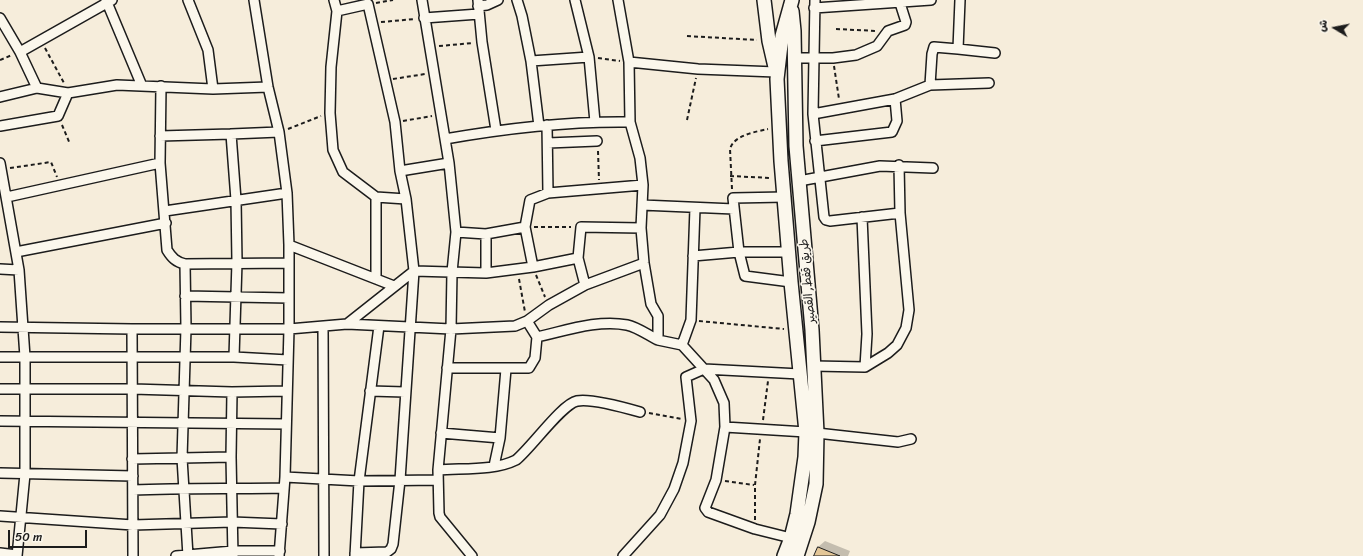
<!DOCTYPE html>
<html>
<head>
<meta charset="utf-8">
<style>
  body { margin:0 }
  #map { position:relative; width:1363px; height:556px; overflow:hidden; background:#f6eddb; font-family:Sriracha,"Playpen Sans Arabic",sans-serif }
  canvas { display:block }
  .north { position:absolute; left:1315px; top:8px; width:40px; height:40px; -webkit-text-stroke:3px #fbf7ec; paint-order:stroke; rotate:280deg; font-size:11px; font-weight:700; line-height:16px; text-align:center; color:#1c1c1c }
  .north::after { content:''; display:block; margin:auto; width:14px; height:18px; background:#1c1c1c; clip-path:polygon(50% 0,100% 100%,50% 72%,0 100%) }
  .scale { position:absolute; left:8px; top:530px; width:79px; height:18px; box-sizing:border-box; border:2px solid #1c1c1c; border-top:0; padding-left:5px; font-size:12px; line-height:14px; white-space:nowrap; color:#1c1c1c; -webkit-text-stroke:3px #fbf7ec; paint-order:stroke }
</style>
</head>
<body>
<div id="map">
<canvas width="1363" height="556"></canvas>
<div class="north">ش</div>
<div class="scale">50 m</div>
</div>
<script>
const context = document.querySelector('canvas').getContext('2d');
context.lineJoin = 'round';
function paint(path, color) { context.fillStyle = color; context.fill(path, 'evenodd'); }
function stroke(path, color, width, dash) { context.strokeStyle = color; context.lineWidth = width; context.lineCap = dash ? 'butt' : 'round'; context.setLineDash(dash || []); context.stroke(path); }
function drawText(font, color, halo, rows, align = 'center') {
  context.font = font + ' Sriracha,"Playpen Sans Arabic",sans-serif'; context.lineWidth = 3.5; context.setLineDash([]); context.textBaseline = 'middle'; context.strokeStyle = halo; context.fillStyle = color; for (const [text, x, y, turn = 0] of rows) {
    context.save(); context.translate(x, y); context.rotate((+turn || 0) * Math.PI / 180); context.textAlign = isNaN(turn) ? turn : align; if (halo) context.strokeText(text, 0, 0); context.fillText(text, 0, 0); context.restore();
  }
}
const shadow = new Path2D(`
  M825 541 850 551 848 556H815L818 547Z`);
const building = new Path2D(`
  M818 547 840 556H814Z`);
const path = new Path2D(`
  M376 3 393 0
  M381 22 415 19
  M836 29 877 31
  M687 36 757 40
  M439 46 473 43
  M45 48 64 83
  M598 58 620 61
  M0 60 12 55
  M834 66 839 99
  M393 79 425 74
  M687 120 696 78
  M403 121 432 116
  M62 125 70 144
  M288 129 321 116
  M598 151 599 180
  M10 168 51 162 57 177
  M730 176 771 178
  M732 189 730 149C734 135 755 132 768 129
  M534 227H571
  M536 275 545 297
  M519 279 525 312
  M699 321 784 329
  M649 413 682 419
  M763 420 768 381
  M725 481 754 485
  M755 520V485L760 439`);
const street = new Path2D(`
  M106 0 142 86
  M188 0 208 50 213 89 268 87
  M254 0 268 87 279 132 287 193 289 245V329L347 324 451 329 515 326 527 321 549 305 585 285 644 263
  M334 0 337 11 331 67 330 113 333 150 343 172 376 197 406 199
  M422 0 449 163 456 232 452 272 451 329 438 470 439 513 440 517 472 556
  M478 0 482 42 496 130
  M517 0 522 16 531 61 539 126
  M575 0 589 57 595 122
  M618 0 629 62 630 122 640 158 643 185 641 228 644 263 651 304 658 316V340L682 345 714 380 724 403 725 427 716 480 705 508 708 512 755 529 791 538
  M815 0 813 114 824 217 826 220 830 221 900 213
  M478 6 487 5 498 0
  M814 8 931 0
  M337 11 368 4 395 122 400 171 406 199 414 271 400 480 393 544 391 549 387 552 355 553
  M0 18 20 52 37 88
  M424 18 479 14
  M958 49 995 53
  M20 52 112 0
  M794 58H833L856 55 877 46 888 31 905 25 906 22 899 0
  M531 61 589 57
  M629 62 698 69 776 72
  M930 85 932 54 934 47 958 49 960 0
  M161 86 160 163 167 250C172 258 176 262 185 264
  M0 97 37 88 68 93 117 85 213 89
  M813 114 895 99 930 85 989 83
  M547 125 548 193
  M0 126 58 116 68 93
  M160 136 231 134
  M445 139C507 128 568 121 630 122
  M815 141 892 132 897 121 895 99
  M548 143 597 141
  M0 163 19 270 25 357H234L288 360
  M400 171 449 163
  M799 181 880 166 933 168
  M7 197 160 163
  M376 197V279
  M785 197 733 198 739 252 745 276 791 282
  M642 205 734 209
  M165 211 287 193
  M862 217 867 334 865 367
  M456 232 486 234 525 227
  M289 245 394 286
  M16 252 166 223
  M693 256 739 252H789
  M533 267 525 227 530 200 548 193 643 185
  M0 269 19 270
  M486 273V234
  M585 285 578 258 581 227 641 228
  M185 296 289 298
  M347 324 414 271 486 273 533 267 578 258
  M0 327 132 329 133 556
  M323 327 324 556
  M132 329H289L285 477 279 556
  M537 337C565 331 598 319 627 325 637 327 648 335 658 340
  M682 345 691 320 695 208
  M0 357H25V474L17 556
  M234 357 237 262 236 200 231 134 279 132
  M813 366 865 367 888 353 897 345 906 328 909 310 900 213 899 165
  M447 368H529L535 358 537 337 527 321
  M0 389H133L232 392 286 391
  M370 391 405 392
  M232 392 231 457 233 556
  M0 421 286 424
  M725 427 806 432
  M441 433 500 438
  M817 433 898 442 911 439
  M132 459 231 457
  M494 466 500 438 506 369
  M438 470C463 468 494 471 516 460 531 448 562 404 577 401 591 398 626 408 640 412
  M0 473 133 476
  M285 477 359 481 438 480
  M133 490C183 488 233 489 283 488
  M0 516 133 525 232 522 282 524
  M0 553 17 555
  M176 556 233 551H280
  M188 556 182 458 186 328 185 264 289 263
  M355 556 359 481 379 326
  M623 556 660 515 674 489 683 463 691 421 686 377 704 369 800 374`);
const primary = new Path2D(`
  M764 0 769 41 775 67
  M792 11 794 31 796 146 812 330 817 433 816 484 808 522 797 556
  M784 556 791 538 797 514 805 457 806 432 791 282 781 161 777 79 782 36 792 0`);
const streetNames = [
  ["طريق قفط, القصير",808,281,-95]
];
paint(shadow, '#0003');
paint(building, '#e3c697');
stroke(building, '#1c1c1c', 1);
stroke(street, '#1c1c1c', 12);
stroke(primary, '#1c1c1c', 16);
stroke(path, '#1c1c1c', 2, [4, 3]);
stroke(street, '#fbf7ec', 9);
stroke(primary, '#fbf7ec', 13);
drawText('12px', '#1c1c1c', '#fbf7ec', streetNames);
</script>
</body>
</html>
